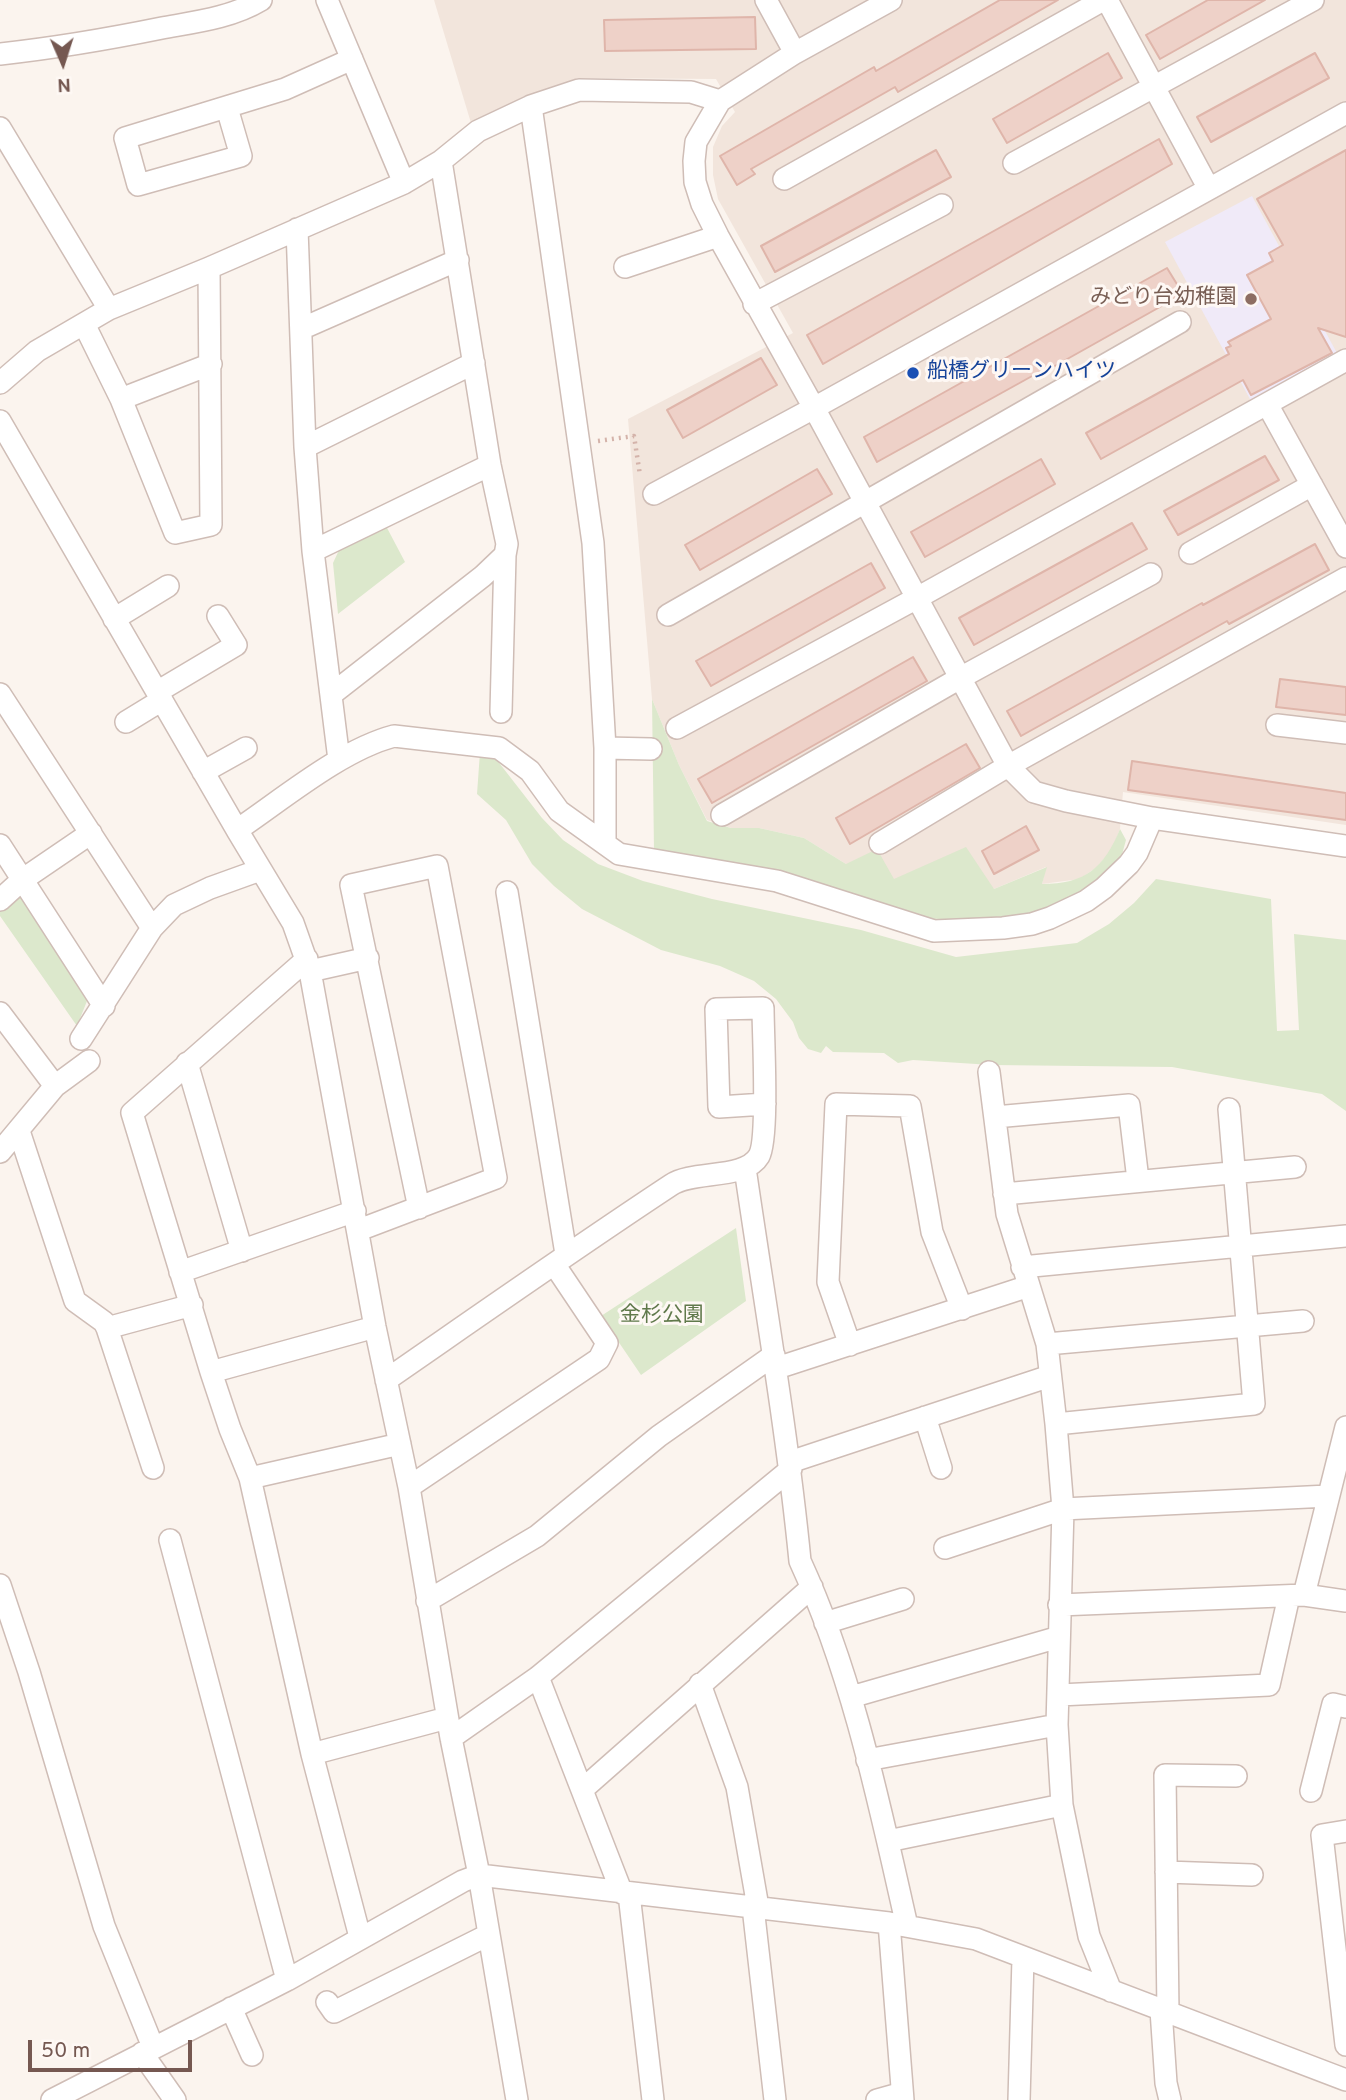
<!DOCTYPE html>
<html>
<head>
<meta charset="utf-8">
<style>
  body { margin:0 }
  #map { position:relative; width:1346px; height:2100px; overflow:hidden; background:#fbf4ee; font-family:Overpass,sans-serif }
  canvas { display:block }
  .north { position:absolute; left:28px; top:28px; width:70px; height:70px; -webkit-text-stroke:5px #fef8f4; paint-order:stroke; rotate:177deg; font-size:19px; font-weight:700; line-height:28px; text-align:center; color:#755851 }
  .north::after { content:''; display:block; margin:auto; width:24px; height:32px; background:#755851; clip-path:polygon(50% 0,100% 100%,50% 72%,0 100%) }
  .scale { position:absolute; left:28px; top:2040px; width:164px; height:32px; box-sizing:border-box; border:4px solid #755851; border-top:0; padding-left:9px; font-size:21px; line-height:24px; white-space:nowrap; color:#755851; -webkit-text-stroke:5px #fef8f4; paint-order:stroke }
</style>
</head>
<body>
<div id="map">
<canvas width="1346" height="2100"></canvas>
<div class="north">N</div>
<div class="scale">50 m</div>
</div>
<script>
const context = document.querySelector('canvas').getContext('2d');
context.lineJoin = 'round';
function paint(path, color) { context.fillStyle = color; context.fill(path, 'evenodd'); }
function stroke(path, color, width, dash) { context.strokeStyle = color; context.lineWidth = width; context.lineCap = dash ? 'butt' : 'round'; context.setLineDash(dash || []); context.stroke(path); }
function drawText(font, color, halo, rows, align = 'center') {
  context.font = font + ' Overpass,"Noto Sans JP",sans-serif'; context.lineWidth = 6; context.setLineDash([]); context.textBaseline = 'middle'; context.strokeStyle = halo; context.fillStyle = color; for (const [text, x, y, turn = 0] of rows) {
    context.save(); context.translate(x, y); context.rotate((+turn || 0) * Math.PI / 180); context.textAlign = isNaN(turn) ? turn : align; if (halo) context.strokeText(text, 0, 0); context.fillText(text, 0, 0); context.restore();
  }
}
const residential = new Path2D(`
  M434 0H1346V825L1123 792 1120 829 1112 850 1097 867 1080 879 1042 884 1046 867 994 889 893 880 846 864 804 838 759 828H731L707 820 679 765 652 699 628 419 793 333 718 199 713 175V147L722 126 735 112 716 79 577 78 471 123Z`);
const education = new Path2D(`
  M1252 196 1338 355 1251 401 1165 242Z`);
const green = new Path2D(`
  M386 526 405 562 338 614 333 563 340 548Z
  M652 699 679 765 707 821 731 828H759L804 838 846 864 877 849 894 879 966 847 994 889 1047 867 1042 884C1085 884 1104 868 1120 829L1126 840 1120 862 1100 881 1063 906 1000 922 920 918 781 871 654 851Z
  M480 752 493 755 542 818 563 840 598 864 643 881 712 899 861 930 956 957 1077 943 1109 924 1134 903 1156 879 1271 899 1277 1031 1299 1030 1294 934 1346 940V1111L1322 1094 1172 1067 992 1065 913 1060 898 1063 884 1053 833 1052 826 1046 821 1053 808 1049 799 1038 793 1022 776 999 754 981 720 966 661 950 582 909 554 886 532 864 506 820 477 794Z
  M18 895 28 898 89 996 77 1026 0 916V909Z
  M736 1228 746 1301 641 1375 601 1316Z`);
const building = new Path2D(`
  M1000 0H1058L898 92 895 87 751 169 755 174 737 185 720 156 874 67 876 71Z
  M1208 0H1265L1160 59 1146 35Z
  M755 17 756 49 605 51 604 20Z
  M1108 53 1122 78 1007 143 993 119Z
  M1315 53 1329 78 1211 142 1197 117Z
  M1159 139 1172 164 823 364 807 335Z
  M936 150 951 177 775 272 761 246Z
  M1346 150V337L1318 328 1332 353 1251 395 1243 380 1101 459 1086 433 1229 354 1226 348 1231 346 1228 342 1271 319 1247 275 1273 261 1269 253 1283 245 1257 199Z
  M1167 268 1183 294 1053 367 1052 365 877 462 864 437Z
  M761 358 777 385 683 438 667 410Z
  M1265 456 1279 480 1178 535 1164 511Z
  M1041 459 1055 484 925 557 911 532Z
  M817 469 832 494 700 570 685 545Z
  M1132 523 1147 549 974 645 959 618Z
  M1315 544 1329 570 1229 624 1227 621 1021 736 1007 711 1202 603 1203 605Z
  M871 563 885 588 711 686 696 661Z
  M913 657 927 681 712 803 698 779Z
  M1280 679 1346 687V715L1276 707Z
  M966 744 980 768 850 844 836 818Z
  M1132 761 1346 793V820L1128 790Z
  M1026 826 1039 850 994 874 982 851Z`);
const path = new Path2D(`
  M598 441 634 436 640 475`);
const minor = new Path2D(`
  M327 0 404 183
  M766 0 795 53
  M891 0 795 53 720 101 696 142 694 161 695 182 702 204 718 236 814 408 1008 766 1034 792 1066 801 1152 818 1346 846
  M1107 0 1209 189
  M0 54C55 48 108 39 162 28 195 22 231 18 261 0
  M531 106 593 543 605 748V842
  M227 108 241 156 138 185 125 138 285 89 352 59
  M0 128 109 309
  M1014 163 1313 0
  M784 179 1103 0
  M297 229 305 447 313 551 339 760
  M625 267 718 236
  M754 304 942 205
  M84 324 121 399 175 533 211 525 209 268
  M301 329 458 260
  M0 383 37 351 109 309 209 268 404 183 441 161 478 131 531 106 579 90 691 92 720 101
  M121 399 211 364
  M1267 404 1346 547
  M0 421 237 830
  M305 447 474 363
  M654 494 814 408 1346 113
  M313 551 490 465
  M1190 553 1312 485
  M668 615 1180 322
  M114 619 168 586
  M157 692 236 645 218 616
  M0 694 152 928
  M332 694 483 576 505 555 507 544 490 465 441 161
  M501 712 505 555
  M126 722 162 700
  M1277 725 1346 733
  M677 728 917 598 1346 360
  M605 748 651 749
  M203 772 246 748
  M722 815 960 678 1151 574
  M880 843 1008 766 1346 578
  M0 845 104 1006
  M507 892 566 1254
  M0 900 22 880 91 833
  M307 959 132 1113 211 1372 230 1429 250 1478 312 1754 360 1937
  M310 971 368 958
  M0 1013 55 1086
  M81 1039 152 928 174 905 210 888 260 870
  M187 1063 242 1251
  M989 1072 1007 1214 1047 1344 1056 1424 1063 1509 1057 1725 1062 1805 1089 1936 1111 1991
  M995 1117 1129 1105 1138 1180
  M19 1131 75 1301 104 1322 107 1328 153 1468
  M0 1152 55 1086 89 1061
  M745 1168C764 1299 787 1429 800 1561 853 1676 879 1803 907 1926
  M1004 1194 1295 1167
  M359 1230 496 1178 437 866 351 885 419 1208
  M1022 1267 1346 1236
  M180 1272 355 1211
  M107 1328 192 1305
  M1047 1344 1303 1321
  M850 1345 828 1282 836 1104 910 1106 932 1232 962 1309
  M777 1368 1029 1286
  M211 1372 375 1327
  M386 1380C480 1315 574 1249 671 1185 693 1170 745 1180 759 1156 769 1138 763 1034 763 1008L716 1009 719 1107 765 1104
  M925 1417 941 1468
  M1056 1424 1254 1404 1229 1109
  M790 1462 1050 1376
  M250 1478 400 1444
  M409 1487 599 1359 607 1343 554 1264
  M170 1540 287 1980
  M945 1548 1063 1509 1328 1496
  M0 1585 29 1672 104 1926 153 2047
  M1304 1595 1346 1427
  M427 1601 537 1536 659 1436 774 1355
  M1059 1605 1304 1595 1346 1601
  M825 1623 903 1599
  M538 1677 622 1893
  M700 1684 737 1787 758 1907
  M1059 1695 1269 1685 1289 1596
  M851 1697 1059 1637
  M451 1738 538 1677 791 1469
  M312 1754 447 1718
  M867 1760 1057 1725
  M583 1789 812 1587
  M1311 1791 1333 1704 1346 1707
  M1346 1831 1322 1835 1346 2045
  M888 1841 1062 1805
  M1166 1872 1252 1875
  M629 1894 653 2100
  M753 1907 775 2100
  M889 1923 903 2100
  M327 2002 334 2012 488 1935
  M231 2008 252 2055
  M1161 2010 1166 2083 1170 2100
  M1168 2013 1165 1775 1236 1776
  M142 2053 175 2100
  M52 2100 287 1980 463 1881 479 1875 889 1923 976 1939 1346 2080
  M517 2100 479 1875 451 1738 409 1487 375 1327 310 971 293 923 237 830C283 799 341 750 394 736L499 748 530 771 559 811 619 854 777 881 934 931 1003 928 1032 924 1050 918 1086 901 1104 888 1129 864 1137 853 1152 818
  M877 2100 902 2093
  M1019 2100 1023 1958`);
const markers = [
  [1251,299,7,"#8d6e63"],
  [913,373,7,"#1a4fb4"]
];
const educationNames = [
  ["みどり台幼稚園",1237,299]
];
const transitNames = [
  ["船橋グリーンハイツ",927,373]
];
const parkNames = [
  ["金杉公園",662,1317]
];
paint(residential, '#f2e5dc');
paint(education, '#f0eaf8');
paint(green, '#dce8cc');
paint(building, '#eed1c8');
stroke(building, '#dfb5aa', 2);
stroke(minor, '#cfbdb6', 24);
stroke(path, '#d4b3aa', 4.5, [2, 5]);
stroke(minor, '#fff', 21);
for (const [x, y, r, color] of markers) { const dot = new Path2D(); dot.arc(x, y, r, 0, 2 * Math.PI); context.fillStyle = color; context.fill(dot); stroke(dot, '#fef8f4', 2.5); }
drawText('21px', '#785e54', '#fef8f4', educationNames, 'right');
drawText('21px', '#164399', '#fef8f4', transitNames, 'left');
drawText('21px', '#60794b', '#fef8f4', parkNames);
</script>
</body>
</html>
